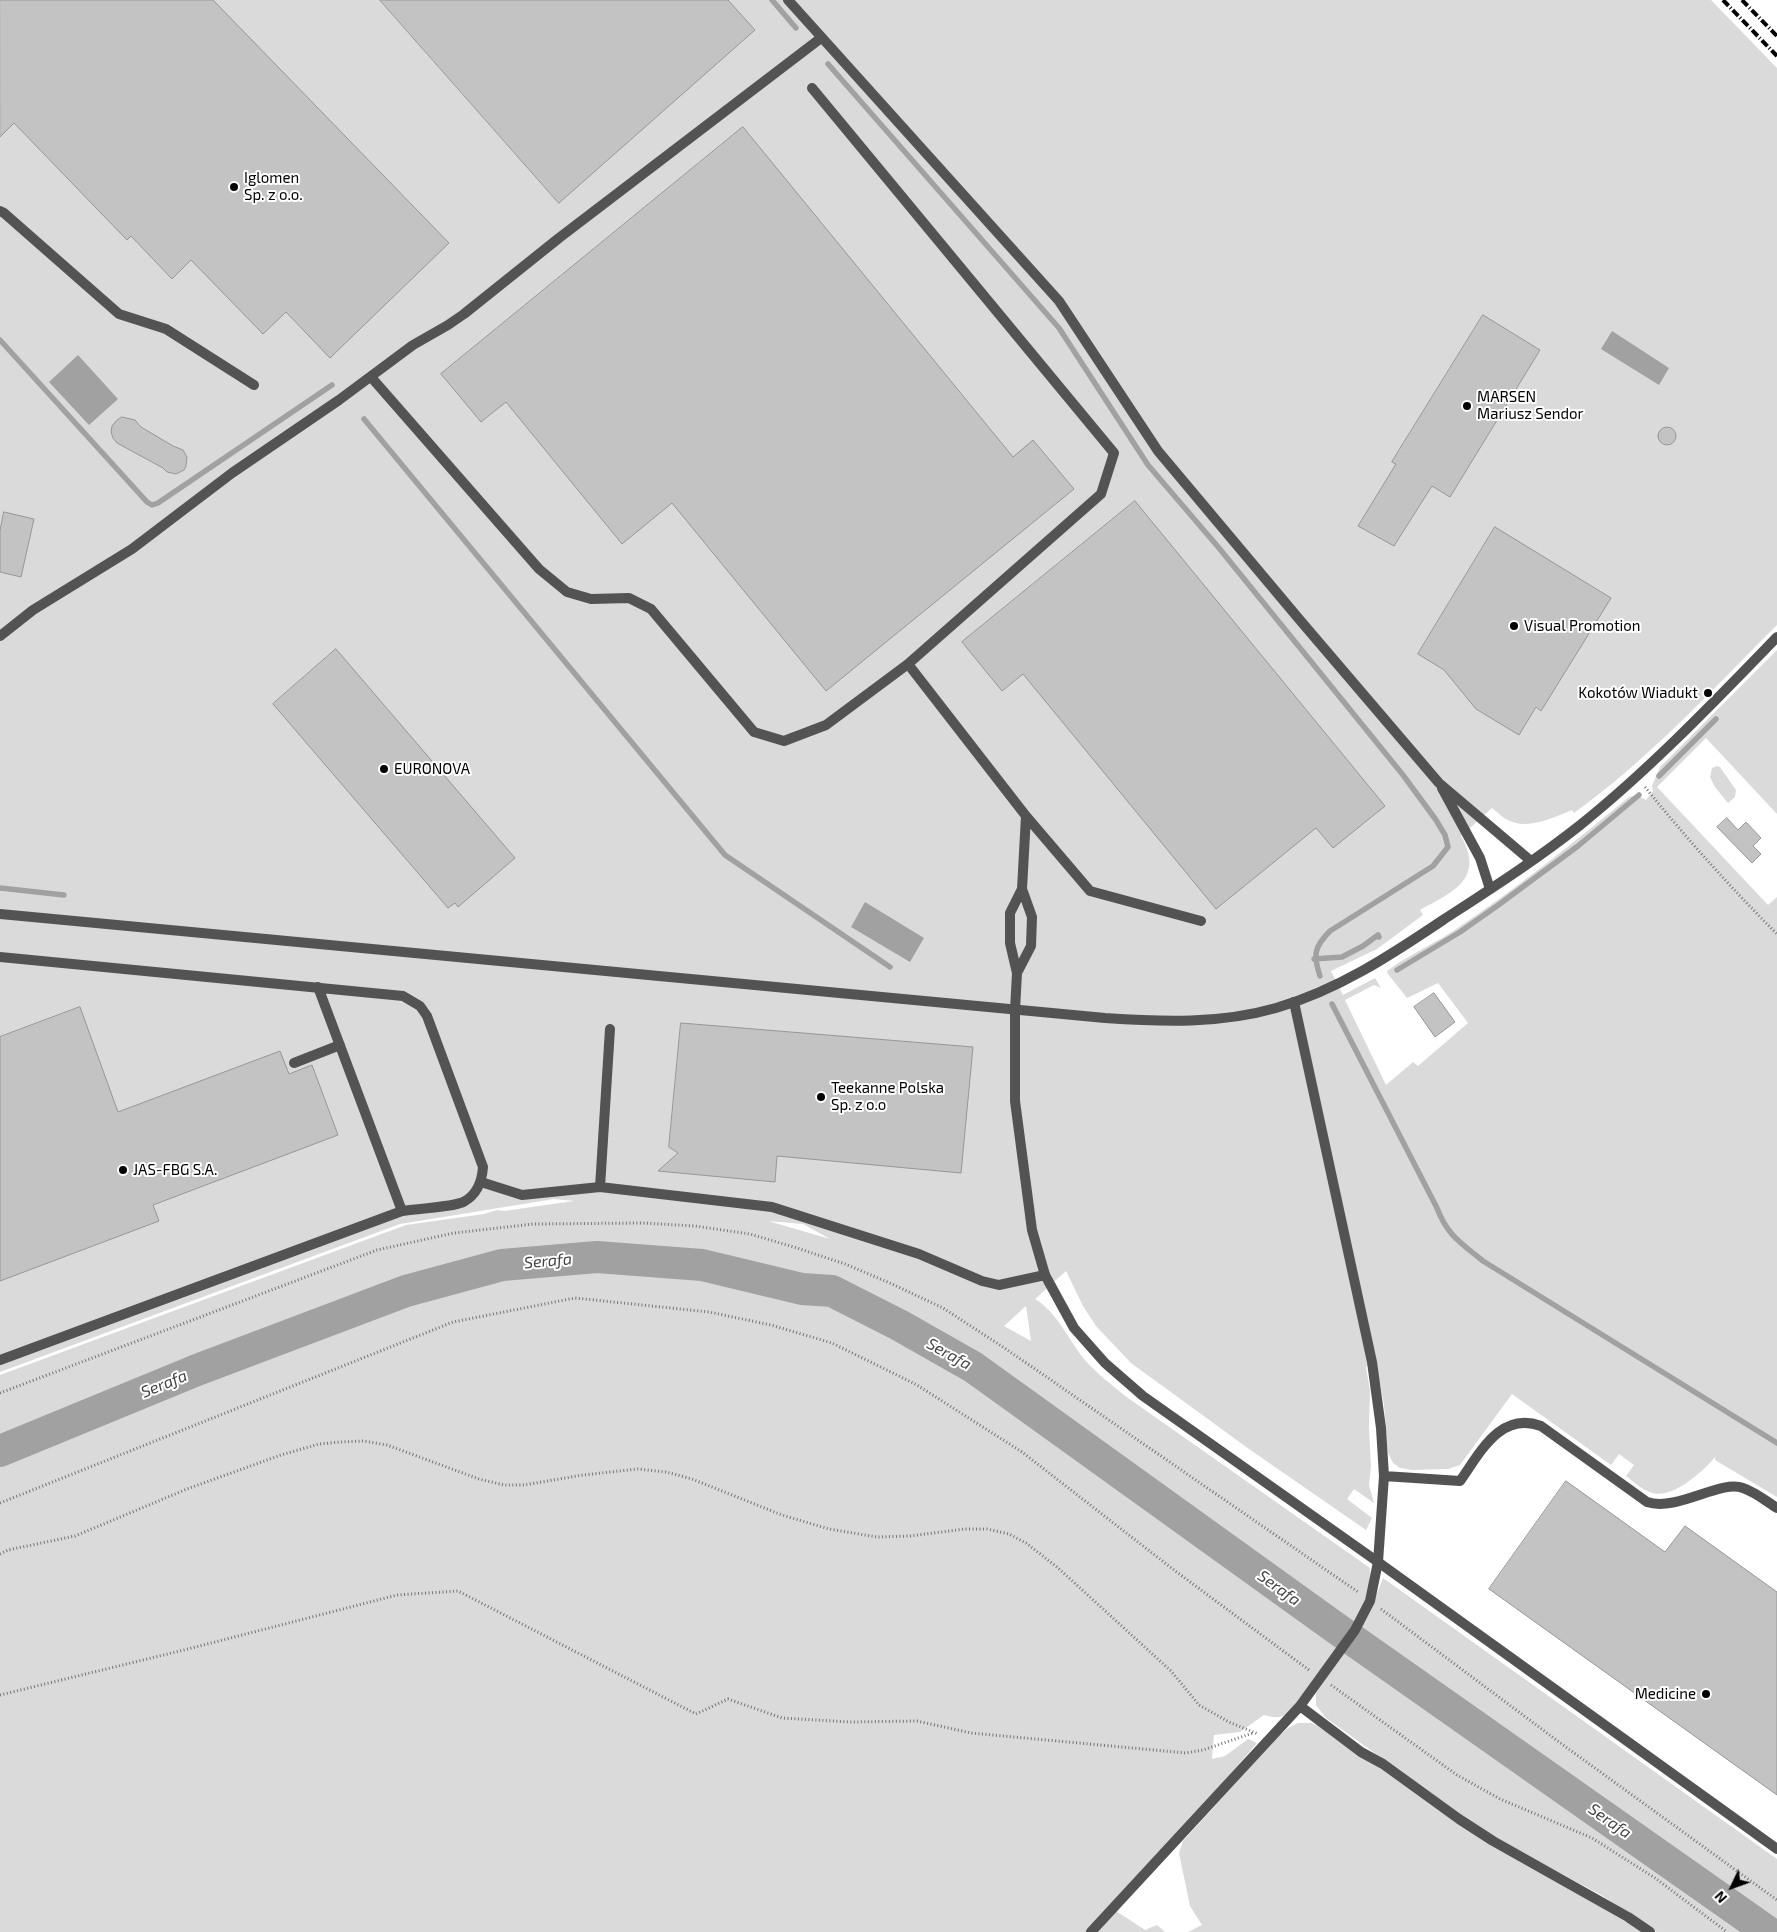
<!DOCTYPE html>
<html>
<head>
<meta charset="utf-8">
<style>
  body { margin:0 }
  #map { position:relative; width:1777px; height:1932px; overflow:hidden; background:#fff; font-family:"Exo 2",sans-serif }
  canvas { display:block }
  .north { position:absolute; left:1707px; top:1862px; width:50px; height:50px; -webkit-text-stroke:4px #fff; paint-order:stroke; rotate:228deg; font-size:14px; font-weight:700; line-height:20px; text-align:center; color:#000 }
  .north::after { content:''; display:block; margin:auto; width:18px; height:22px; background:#000; clip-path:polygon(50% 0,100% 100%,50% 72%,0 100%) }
</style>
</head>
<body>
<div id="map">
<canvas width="1777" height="1932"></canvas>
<div class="north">N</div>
</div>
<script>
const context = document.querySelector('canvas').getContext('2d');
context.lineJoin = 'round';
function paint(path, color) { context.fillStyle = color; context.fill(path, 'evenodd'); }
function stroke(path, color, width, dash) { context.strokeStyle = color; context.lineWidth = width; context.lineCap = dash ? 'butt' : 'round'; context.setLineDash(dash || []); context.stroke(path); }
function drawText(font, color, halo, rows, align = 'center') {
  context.font = font + ' "Exo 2",sans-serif'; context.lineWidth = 4; context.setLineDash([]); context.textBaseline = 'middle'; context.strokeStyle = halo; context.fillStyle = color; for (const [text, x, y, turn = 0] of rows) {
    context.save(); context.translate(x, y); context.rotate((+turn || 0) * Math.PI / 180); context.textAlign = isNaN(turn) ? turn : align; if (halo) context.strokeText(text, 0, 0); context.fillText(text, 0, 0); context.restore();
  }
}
const green = new Path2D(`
  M0 0H1711L1777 68V625C1713 689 1648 760 1574 813L1572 810C1552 818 1526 832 1504 818 1500 815 1496 811 1492 808L1461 836C1485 879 1453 892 1420 910L1423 915 1377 949 1331 971 1343 995 1375 978 1381 988 1374 985 1345 1000 1386 1085 1413 1062 1418 1066 1468 1023 1438 983 1407 998 1388 974 1387 971C1408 955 1434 944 1456 929 1516 889 1573 843 1629 797L1636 795 1646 800 1653 791 1652 786 1660 767 1777 650V814L1706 738 1657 787 1768 905 1777 897V1497L1715 1460V1457C1703 1472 1672 1499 1653 1493 1643 1491 1634 1482 1626 1476L1634 1465 1619 1454 1611 1465 1512 1394 1460 1465 1448 1469 1412 1470 1400 1468 1393 1463 1388 1453 1384 1405 1375 1356 1366 1367 1370 1391 1369 1429 1371 1466 1369 1485 1374 1503 1354 1489 1347 1499 1372 1518 1366 1530 1249 1449 1131 1363 1096 1326 1083 1306 1066 1271 1035 1299C1057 1312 1068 1339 1084 1359 1097 1374 1113 1386 1128 1398L1370 1568C1370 1578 1369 1588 1366 1598 1360 1618 1303 1702 1286 1714 1279 1719 1272 1717 1264 1715L1240 1732 1214 1735 1212 1759 1225 1756 1248 1739 1257 1743 1209 1799 1110 1907 1145 1930 1157 1925 1165 1932H0V1375L406 1225 484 1214 497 1210 504 1211 574 1201 554 1199 400 1224 0 1372ZM768 1221 803 1224 830 1239ZM1026 1306 1031 1341 1004 1326Z
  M1717 766 1720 767 1736 790 1735 797 1728 803 1715 787 1710 777 1712 768Z
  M1383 1578 1777 1859V1932H1657L1601 1895 1504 1843 1451 1808 1326 1718 1316 1705V1693L1371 1609Z
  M1298 1723H1311L1321 1727 1642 1932H1188L1202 1925 1190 1906 1179 1853 1183 1841 1277 1738 1288 1728Z`);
const water = new Path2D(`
  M1612 331 1669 368 1659 385 1601 349Z
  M78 355 118 399 89 425 49 382Z
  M865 902 924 938 910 962 851 927Z`);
const stream = new Path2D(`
  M772 0 796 28
  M828 64 1059 328 1148 465 1219 548 1403 775 1436 820 1445 835 1448 847 1433 866 1330 931C1314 947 1313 955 1320 976
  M0 340 147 502 152 505 158 503 332 385
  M364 419 725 855 890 967
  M1659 776 1716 719
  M0 888 64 895
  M1314 959 1342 957 1363 946 1378 935 1379 937
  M1397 970 1460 932 1497 906 1578 846 1639 795
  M1332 1004 1437 1208C1447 1235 1461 1243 1483 1261L1777 1443`);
const river = new Path2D(`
  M0 1451 197 1370 406 1291 502 1265 597 1257 702 1265 802 1289 832 1291 899 1325 973 1367 1333 1626 1768 1932`);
const building = new Path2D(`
  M0 0H213L449 243 330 358 286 312 263 334 191 260 172 279 131 236 127 240 14 123 0 137Z
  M380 0H728L755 30 559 203Z
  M743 127 1013 457 1033 440 1074 489 826 691 672 503 622 544 506 402 481 422 441 374Z
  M1483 315 1540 350 1450 497 1432 486 1394 546 1358 526 1396 464 1392 462Z
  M122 417 135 420 141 427 173 446 183 450 187 457 186 466 184 470 176 474 167 472 163 468 117 443 113 438 111 432 112 426 116 421Z
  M1658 436a9 9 0 1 1 18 0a9 9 0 1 1-18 0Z
  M1135 501 1385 806 1333 848 1316 828 1216 909 1023 674 1002 691 962 642Z
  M4 512 34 519 21 577 0 572V531Z
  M1495 527 1611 598 1541 711 1536 707 1519 735 1476 709 1444 670 1418 654Z
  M336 649 515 858 458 907 455 903 448 908 273 704Z
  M1727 818 1738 830 1746 822 1761 838 1753 846 1761 854 1752 863 1717 827Z
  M1434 993 1455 1022 1435 1037 1414 1007Z
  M80 1007 118 1112 280 1051 289 1074 312 1065 338 1135 153 1205 159 1221 0 1281V1037Z
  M681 1023 973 1047 961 1173 777 1156 775 1182 658 1171 678 1153 669 1147Z
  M1566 1481 1665 1552 1685 1526 1777 1592V1795L1489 1589Z`);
const path = new Path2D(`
  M1645 787C1686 838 1731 888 1777 934
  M0 1393 377 1250 454 1233 533 1224 642 1223 695 1226 750 1234 797 1248 845 1264 892 1284 943 1308 1006 1349 1358 1592
  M0 1503 453 1322 575 1298 709 1312 771 1325 832 1343 917 1385 1022 1452 1174 1570 1309 1670
  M0 1554 8 1550 75 1536 187 1489 281 1455 319 1444 340 1442 364 1441 387 1445 479 1479 504 1485H524L583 1475 638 1469 666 1472 692 1479 782 1515 829 1529 877 1537 910 1536 965 1529H987L1009 1534 1026 1543 1057 1567 1171 1671 1199 1705 1229 1722 1258 1734
  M1381 1609 1559 1742 1777 1900
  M1331 1685 1457 1775 1500 1799 1592 1838 1655 1878 1727 1932
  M0 1695 188 1649 397 1595 458 1591 696 1714 728 1699 782 1718 850 1722 917 1721 971 1733 1186 1753 1203 1750 1253 1733`);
const service = new Path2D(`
  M812 88 1114 453 1101 494 908 664 1026 816 1022 889 1010 913V943L1017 973 1015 1010
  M0 211 4 213 119 314 166 329 254 385
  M371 377 539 569 567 592 591 599 629 598 651 609 754 732 784 741 826 725 908 664
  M1026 816 1090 891 1201 921
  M0 957 403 996 420 1006 427 1016 483 1167C482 1181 477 1194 465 1201 456 1207 415 1209 402 1211L0 1360
  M1017 973 1031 946 1032 917 1022 889
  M318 987 402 1211
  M610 1029 600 1187 772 1207 919 1254 982 1281 999 1285 1045 1275
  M294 1063 340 1045
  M481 1182 522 1195 600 1187
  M1384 1476 1460 1481C1480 1453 1500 1411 1541 1426L1647 1502C1677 1512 1721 1479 1743 1488 1755 1492 1766 1501 1777 1508
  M1300 1706 1361 1752 1383 1764 1459 1819 1493 1841 1628 1917 1650 1932
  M1091 1932 1300 1706 1355 1630 1370 1601 1378 1562 1384 1476 1381 1428 1372 1362 1294 1002`);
const minor = new Path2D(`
  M788 0 1059 301 1158 451 1299 619 1439 783 1531 861
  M0 636 33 610 132 549 232 473 339 400 413 345 448 325 464 314 559 238 821 38
  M1442 788 1480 858 1490 889
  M1015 1010V1101L1032 1230 1045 1275 1074 1328 1105 1363 1143 1396 1378 1562 1777 1849`);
const tertiary = new Path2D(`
  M0 914 1105 1018C1163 1022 1220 1024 1276 1008 1338 990 1391 955 1443 920 1489 890 1536 860 1579 826 1650 769 1713 703 1777 637`);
const rail = new Path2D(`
  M1723 0 1777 56
  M1742 0 1777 36`);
const markers = [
  [234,187,5,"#000"],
  [1467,406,5,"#000"],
  [1514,626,5,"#000"],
  [1708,693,5,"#000"],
  [384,769,5,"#000"],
  [821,1097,5,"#000"],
  [123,1170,5,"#000"],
  [1706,1694,5,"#000"]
];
const poiNames = [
  ["Iglomen",244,178],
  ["Sp. z o.o.",244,195],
  ["MARSEN",1477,397],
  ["Mariusz Sendor",1477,414],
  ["Visual Promotion",1524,626],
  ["Kokotów Wiadukt",1698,693,"right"],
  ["EURONOVA",394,769],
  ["Teekanne Polska",831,1088],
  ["Sp. z o.o",831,1105],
  ["JAS-FBG S.A.",133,1170],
  ["Medicine",1696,1694,"right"]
];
const waterNames = [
  ["Serafa",548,1261,-5],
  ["Serafa",949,1354,29],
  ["Serafa",164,1384,-22],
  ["Serafa",1279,1588,36],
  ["Serafa",1610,1821,35]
];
paint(green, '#dadada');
paint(water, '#a1a1a1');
stroke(stream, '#a1a1a1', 5.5);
stroke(river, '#a1a1a1', 32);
paint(building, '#c3c3c3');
stroke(building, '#979797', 1);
stroke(path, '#757575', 3, [1, 2.5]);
stroke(service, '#535353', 10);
stroke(minor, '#535353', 10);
stroke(tertiary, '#535353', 10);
stroke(rail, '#000', 4, [8, 2.5, 1, 2.5]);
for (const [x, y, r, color] of markers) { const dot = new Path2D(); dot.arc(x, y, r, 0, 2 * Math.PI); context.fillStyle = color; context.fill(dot); stroke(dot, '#fff', 2); }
drawText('15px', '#000', '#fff', poiNames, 'left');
drawText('italic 16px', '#424242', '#fff', waterNames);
</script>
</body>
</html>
